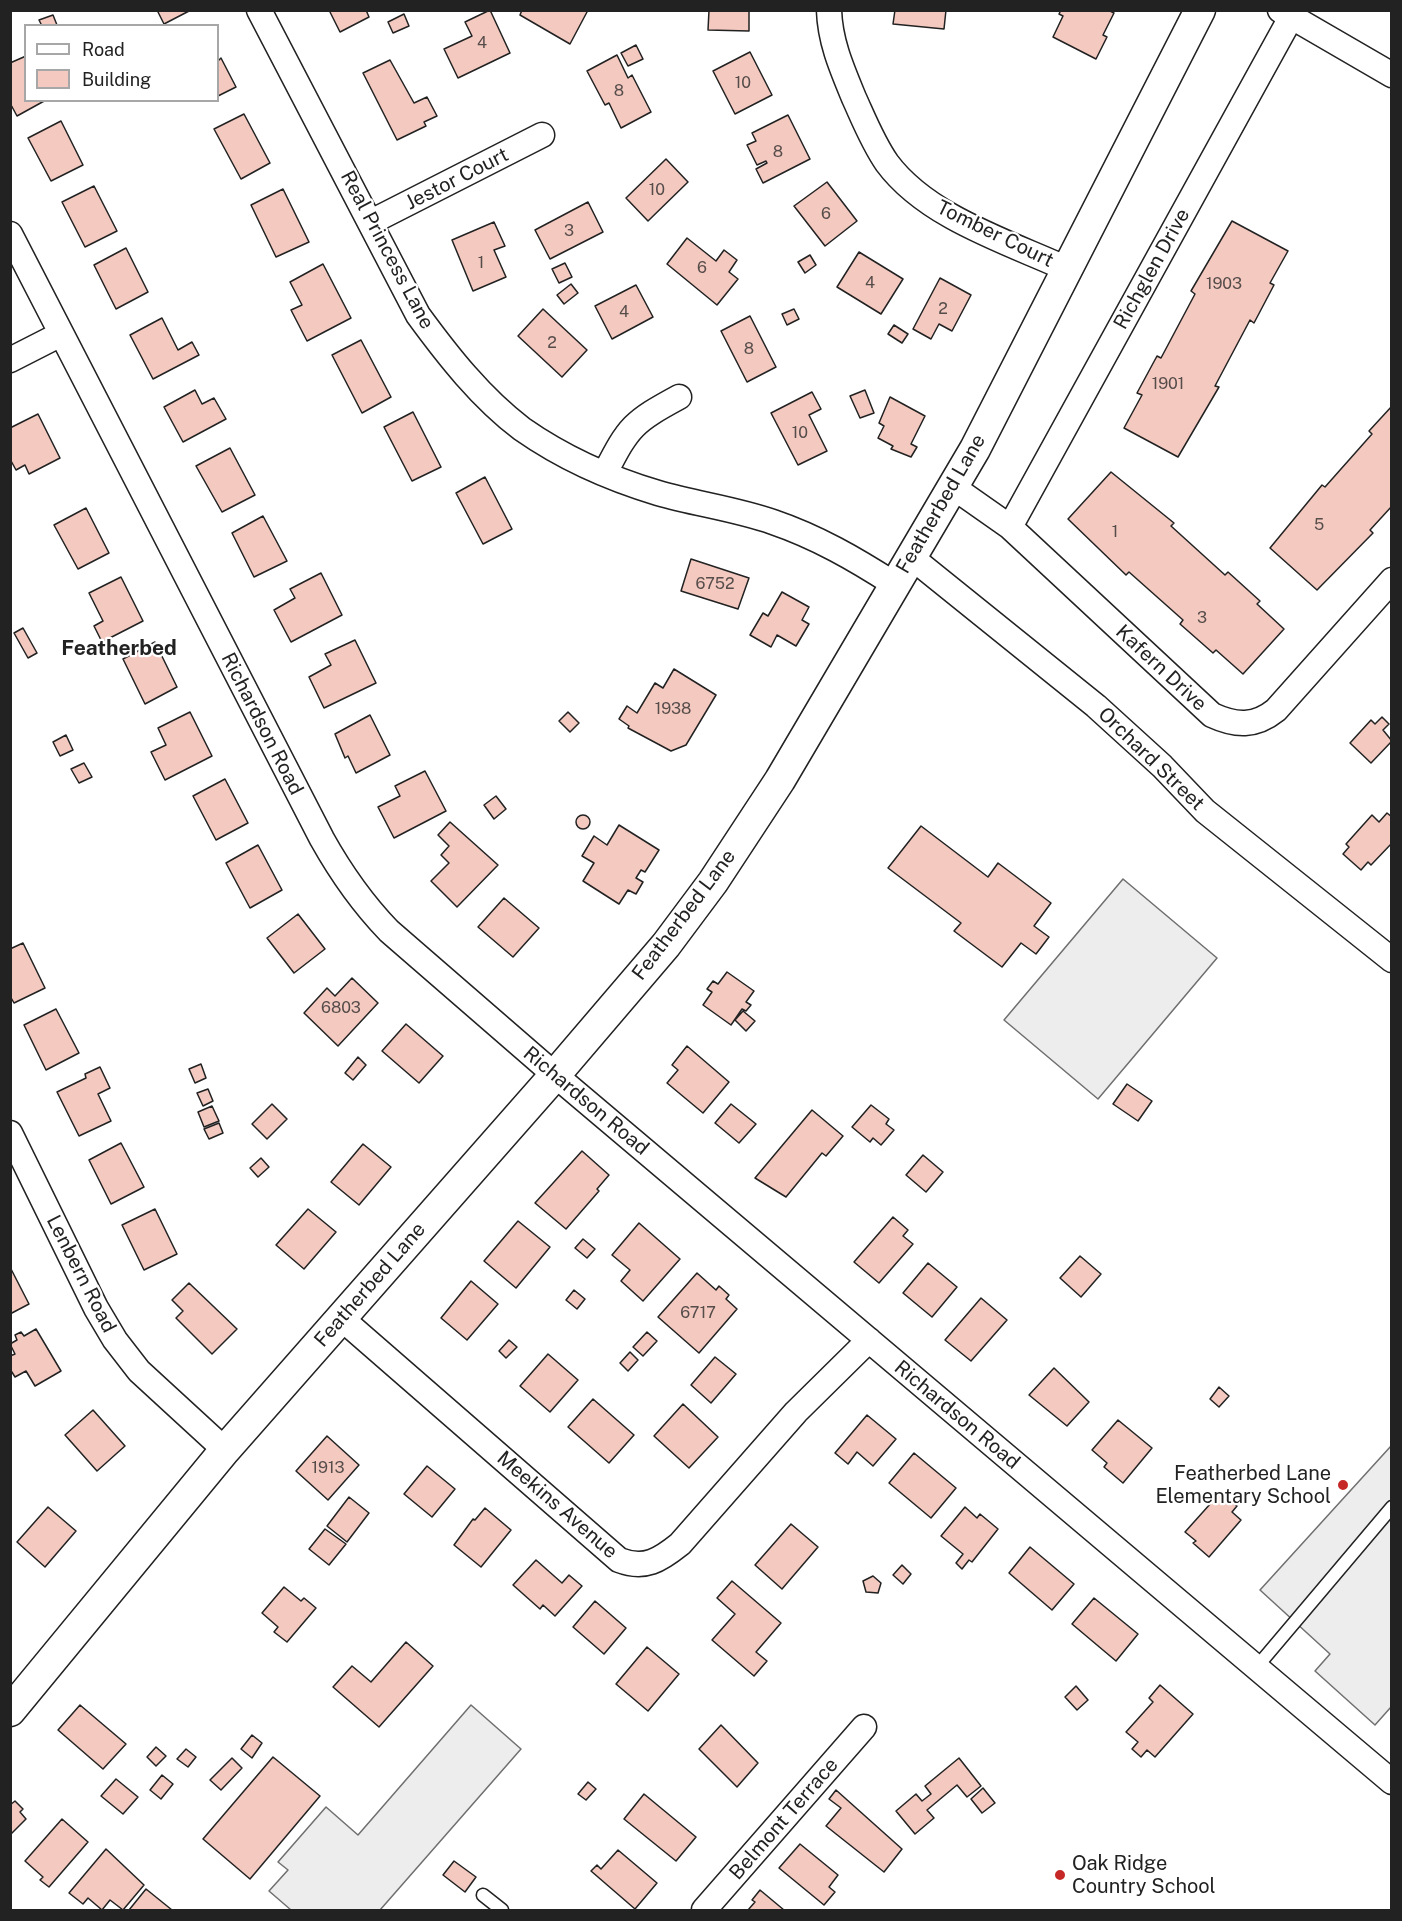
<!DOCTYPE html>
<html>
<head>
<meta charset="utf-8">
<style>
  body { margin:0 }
  #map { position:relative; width:1402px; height:1921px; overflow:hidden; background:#fff; font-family:"Public Sans",sans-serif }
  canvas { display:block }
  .frame { position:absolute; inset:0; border:12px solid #222; pointer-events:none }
  .legend { position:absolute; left:24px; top:24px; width:195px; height:78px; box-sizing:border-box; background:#fff; border:2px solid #a7a7a7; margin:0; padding:8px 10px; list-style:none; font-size:18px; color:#222 }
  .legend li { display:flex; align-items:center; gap:12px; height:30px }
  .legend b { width:30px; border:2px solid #a7a7a7 }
</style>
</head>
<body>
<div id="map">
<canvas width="1402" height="1921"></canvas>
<div class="frame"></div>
<ul class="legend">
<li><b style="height:8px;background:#fff"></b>Road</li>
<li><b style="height:16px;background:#f3c9c0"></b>Building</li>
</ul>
</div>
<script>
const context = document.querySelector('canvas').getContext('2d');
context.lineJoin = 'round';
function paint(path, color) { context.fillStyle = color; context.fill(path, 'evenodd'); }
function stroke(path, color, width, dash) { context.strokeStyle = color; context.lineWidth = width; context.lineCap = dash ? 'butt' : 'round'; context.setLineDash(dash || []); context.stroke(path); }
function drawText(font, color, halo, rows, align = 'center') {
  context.font = font + ' "Public Sans",sans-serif'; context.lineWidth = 4.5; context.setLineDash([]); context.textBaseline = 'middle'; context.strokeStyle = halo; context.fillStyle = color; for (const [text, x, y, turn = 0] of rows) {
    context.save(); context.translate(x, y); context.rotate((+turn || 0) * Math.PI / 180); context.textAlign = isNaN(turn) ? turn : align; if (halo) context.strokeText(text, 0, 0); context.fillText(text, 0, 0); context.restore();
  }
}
const parking = new Path2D(`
  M1123 879 1217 958 1098 1099 1004 1020Z
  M1391 1446V1707L1375 1725 1315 1671 1330 1654 1260 1590Z
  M471 1705 521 1749 380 1910H291L269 1891 288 1870 278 1862 326 1807 358 1835Z`);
const building = new Path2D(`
  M157 10H191L164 24Z
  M329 10H366L369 17 340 32Z
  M490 10 510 53 458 78 444 49 472 36 465 22Z
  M522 10H584L587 12 570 44 520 15Z
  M709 10H749V31L708 30Z
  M895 10H946L944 29 893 24Z
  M1061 10H1108L1114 13 1103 35 1107 37 1096 59 1053 37 1063 16 1059 14Z
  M404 14 409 26 393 33 388 22Z
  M53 15 57 25 42 26 39 20Z
  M636 45 643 59 628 66 621 53Z
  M750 52 772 95 735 114 713 71Z
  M617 55 628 78 632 75 651 112 621 128 609 103 605 105 587 71Z
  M26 56V100H46L17 116 10 103V63Z
  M221 58 236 87 218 96V61Z
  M390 60 414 103 427 97 437 116 424 122 426 126 397 140 363 73Z
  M244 114 270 163 241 179 214 129Z
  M788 115 810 159 763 183 756 169 767 163 766 161 757 165 747 145 756 141 752 133Z
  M61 121 83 165 51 181 28 138Z
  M666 159 688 182 648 221 626 198Z
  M827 182 857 221 825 246 794 206Z
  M94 186 117 231 85 247 62 202Z
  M283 189 309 242 276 257 251 205Z
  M588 202 603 232 550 259 535 230Z
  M1232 221 1288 251 1270 283 1274 285 1254 323 1250 320 1215 386 1219 387 1178 457 1124 428 1142 395 1137 393 1157 356 1161 358 1195 294 1191 291Z
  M494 222 505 246 494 250 506 277 473 291 452 240Z
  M687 238 716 261 724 250 737 260 729 272 738 279 717 305 667 264Z
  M126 248 148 292 116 309 94 265Z
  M859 252 903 279 881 314 837 287Z
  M810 255 816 265 805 273 798 262Z
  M565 263 572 277 559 283 552 269Z
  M323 264 351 318 307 341 291 310 302 305 290 282Z
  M940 278 971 295 952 331 939 324 931 339 913 329Z
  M571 284 578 293 564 304 557 295Z
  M636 285 653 317 612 339 595 306Z
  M543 309 587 350 562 377 518 336Z
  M794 309 799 319 787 325 782 314Z
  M750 316 776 367 747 382 721 331Z
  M162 318 178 350 192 342 199 355 153 379 130 335Z
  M894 325 908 334 902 343 888 334Z
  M361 340 391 397 362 413 332 355Z
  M195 390 202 404 214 398 226 419 183 442 164 407Z
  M865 390 874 413 860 418 850 396Z
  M812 392 821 409 809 415 827 451 798 465 771 413Z
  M890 397 925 416 911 444 917 447 911 457 891 449 893 446 878 438 884 426 879 423Z
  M1392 406V506L1370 530 1373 533 1317 590 1270 548 1322 485 1325 487 1372 434 1369 431Z
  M413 412 441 467 412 481 384 427Z
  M38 414 60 458 29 474 25 465 16 470 10 459V428Z
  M230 448 255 495 222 512 196 466Z
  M1111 472 1174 523 1171 526 1225 575 1228 572 1260 601 1257 604 1284 629 1243 674 1216 650 1213 653 1180 624 1183 620 1129 572 1126 575 1068 519Z
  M485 477 512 529 483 544 456 493Z
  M86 508 109 553 78 569 54 525Z
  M263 516 287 561 254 577 232 533Z
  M691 559 749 578 738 609 681 591Z
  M321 573 342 615 291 642 274 610 295 598 290 589Z
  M121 577 143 621 102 642 94 626 103 621 89 593Z
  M782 592 809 607 802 620 809 624 796 646 777 635 771 647 750 635 763 613 768 616Z
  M23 628 37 653 28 658 14 633Z
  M355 640 376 683 324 708 309 677 331 665 325 654Z
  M155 642 177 687 145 704 123 659Z
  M674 669 716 695 686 745 671 751 628 728 629 726 619 719 627 706 637 713 655 683 663 688Z
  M190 712 212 756 165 780 151 752 166 745 158 728Z
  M568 712 579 723 570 732 559 721Z
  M370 715 390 755 356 773 348 756 345 758 335 734Z
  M1382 717 1389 724 1383 730 1392 741 1371 763 1350 743 1371 720 1375 724Z
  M66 735 73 750 60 756 53 742Z
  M84 763 92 777 79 783 71 769Z
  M425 771 446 811 394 838 378 807 400 796 395 786Z
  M225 779 248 823 216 840 193 796Z
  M496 796 506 809 494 819 484 805Z
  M1387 813 1392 817V843L1371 865 1368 862 1361 870 1343 854 1349 847 1346 844 1372 815 1379 822Z
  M576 822a7 7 0 1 1 14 0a7 7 0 1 1-14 0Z
  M450 822 498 865 457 907 431 881 449 863 441 855 449 846 438 835Z
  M619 825 659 850 645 872 641 870 636 878 643 882 636 894 628 890 619 904 583 881 594 863 582 856 594 836 607 845Z
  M921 826 988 877 998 863 1051 903 1034 926 1049 937 1036 954 1021 943 1002 967 954 931 961 923 888 868Z
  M258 845 282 890 250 908 226 863Z
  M504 898 539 928 513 957 478 927Z
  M298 914 325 949 294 973 267 938Z
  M23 943 45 988 14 1003 10 996V949Z
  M727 972 754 991 746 1002 751 1005 746 1011 742 1009 731 1025 703 1005 712 992 707 989 713 981 718 984Z
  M352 978 378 1003 338 1046 304 1013 327 988 335 996Z
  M56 1009 79 1053 46 1070 24 1025Z
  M743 1011 755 1021 746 1031 735 1020Z
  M406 1024 443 1056 419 1083 382 1051Z
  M687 1046 729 1082 703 1113 667 1083 678 1070 672 1065Z
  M358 1057 366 1065 353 1080 345 1073Z
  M201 1064 206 1078 195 1083 189 1069Z
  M100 1067 110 1088 98 1094 111 1121 79 1136 57 1092 86 1078 85 1074Z
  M1127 1084 1152 1101 1138 1121 1113 1104Z
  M208 1089 213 1101 203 1106 197 1093Z
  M272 1104 287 1119 267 1139 252 1124Z
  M731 1104 756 1124 739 1143 715 1123Z
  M871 1105 889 1119 886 1124 894 1130 881 1145 873 1138 870 1142 852 1127Z
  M212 1106 219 1121 204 1127 198 1112Z
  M812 1110 843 1136 826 1156 822 1153 786 1197 755 1178Z
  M219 1123 223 1133 209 1139 204 1129Z
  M121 1143 144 1187 111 1204 89 1160Z
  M363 1144 391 1167 359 1205 331 1182Z
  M582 1151 609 1175 597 1189 599 1191 566 1229 535 1203Z
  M923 1155 943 1172 926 1192 906 1175Z
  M261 1158 269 1167 258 1177 250 1168Z
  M155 1209 177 1254 144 1270 122 1225Z
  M308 1209 336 1232 304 1269 276 1245Z
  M893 1217 908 1230 903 1236 913 1244 879 1283 854 1262Z
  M518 1221 550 1247 516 1288 484 1261Z
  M639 1223 680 1259 643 1301 621 1281 630 1270 612 1255Z
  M583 1239 595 1249 587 1258 575 1248Z
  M1080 1256 1101 1274 1081 1297 1060 1278Z
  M928 1263 957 1287 932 1317 903 1293Z
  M10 1267 29 1304 10 1314Z
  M697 1273 716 1290 719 1286 729 1295 726 1299 737 1309 699 1353 658 1317Z
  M471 1281 498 1304 467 1340 441 1318Z
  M189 1283 237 1329 212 1354 176 1318 183 1311 172 1300Z
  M574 1290 585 1299 577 1309 566 1300Z
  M981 1298 1007 1320 971 1361 945 1340Z
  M36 1329 61 1371 35 1386 26 1371 15 1377 10 1369V1356L15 1354 10 1344 17 1340 15 1335 21 1332 24 1336Z
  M647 1332 657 1341 643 1356 633 1347Z
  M509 1340 517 1347 506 1358 499 1351Z
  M630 1352 638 1360 628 1371 620 1363Z
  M548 1354 578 1380 550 1412 520 1386Z
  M715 1357 736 1374 711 1403 691 1385Z
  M1054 1368 1089 1402 1067 1426 1029 1395Z
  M1219 1387 1229 1396 1219 1407 1210 1399Z
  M593 1399 634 1435 609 1463 568 1427Z
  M683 1404 718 1437 689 1468 654 1436Z
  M93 1410 125 1446 97 1471 65 1435Z
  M867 1415 896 1439 873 1466 857 1452 848 1464 835 1453Z
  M1118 1420 1152 1448 1123 1483 1104 1467 1107 1463 1092 1450Z
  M327 1436 359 1465 328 1500 296 1471Z
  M914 1453 956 1488 931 1518 889 1483Z
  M427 1466 455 1489 432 1517 404 1494Z
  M1220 1493 1237 1506 1232 1512 1241 1520 1209 1557 1193 1543 1196 1541 1185 1532Z
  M349 1497 369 1513 347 1542 327 1526Z
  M48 1507 76 1531 45 1567 17 1542Z
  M965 1507 977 1518 980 1514 998 1529 972 1562 969 1560 962 1569 956 1563 963 1554 941 1536Z
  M485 1508 511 1530 481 1567 454 1545 473 1519 475 1520Z
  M791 1524 818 1547 782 1589 755 1565Z
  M325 1529 346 1544 329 1565 309 1549Z
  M1030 1547 1074 1584 1052 1610 1009 1573Z
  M536 1560 562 1583 569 1575 582 1586 555 1616 543 1605 540 1609 513 1585Z
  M902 1565 911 1574 903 1584 893 1575Z
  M873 1576 881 1583 878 1593 866 1592 863 1581Z
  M732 1581 781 1623 756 1652 767 1661 754 1676 712 1640 735 1614 717 1598Z
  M284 1587 301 1601 304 1598 316 1608 287 1642 274 1632 278 1627 262 1613Z
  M1094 1598 1138 1634 1116 1661 1072 1624Z
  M595 1601 626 1628 604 1654 573 1627Z
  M406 1642 433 1666 379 1727 333 1687 352 1666 371 1682Z
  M647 1647 679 1674 648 1711 616 1684Z
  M1160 1685 1193 1714 1155 1757 1147 1750 1141 1757 1132 1749 1138 1742 1126 1732 1153 1702 1149 1698Z
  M1076 1686 1088 1700 1077 1710 1065 1697Z
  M80 1705 126 1744 103 1769 58 1730Z
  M721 1725 758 1763 737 1787 699 1749Z
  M252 1735 262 1743 252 1758 241 1749Z
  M156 1747 166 1756 156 1766 147 1757Z
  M186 1749 196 1757 188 1767 177 1759Z
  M273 1757 320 1796 250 1879 203 1839Z
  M232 1758 242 1768 221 1790 210 1780Z
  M959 1758 981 1786 967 1797 957 1785 927 1810 934 1818 915 1834 896 1811 916 1794 922 1801 931 1794 925 1786Z
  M162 1775 173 1784 161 1799 150 1790Z
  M116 1779 138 1797 123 1814 101 1796Z
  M588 1782 596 1789 586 1800 578 1794Z
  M983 1788 995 1803 982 1813 971 1799Z
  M836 1790 902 1849 884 1872 826 1826 841 1808 829 1799Z
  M644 1794 696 1837 676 1861 624 1819Z
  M15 1801 23 1809 20 1812 26 1819 10 1835V1805Z
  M62 1819 88 1842 49 1887 40 1880 43 1877 25 1861Z
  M800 1844 838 1875 829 1887 835 1892 824 1905 779 1868Z
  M106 1849 144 1885 123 1910 110 1900 102 1910 88 1898 83 1904 69 1893Z
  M618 1850 657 1883 635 1909 591 1871 597 1865 601 1869Z
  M454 1861 476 1877 465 1892 443 1875Z
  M146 1889 172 1910H129Z
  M760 1890 784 1910H748L755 1902 752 1900Z`);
const service = new Path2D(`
  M1255 1669 1392 1507
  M483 1895 502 1910`);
const minor = new Path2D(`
  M259 10 418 315C448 356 481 398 522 429 562 457 611 479 658 493 696 504 736 509 773 522 817 537 855 559 894 584
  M829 10C830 42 842 69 854 98 864 120 873 143 887 163 927 217 1008 242 1067 269
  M1280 10 1392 75
  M371 222 542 135
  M10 234 322 839C341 873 362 903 389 931L555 1075 1392 1782
  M10 360 61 334
  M605 473C629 426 633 422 679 397
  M953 487 1010 527 1212 715C1236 726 1255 727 1276 710L1392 580
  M1010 527 1295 10
  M911 557 1096 706 1162 766 1205 811 1392 960
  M10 1133 96 1308 115 1340 139 1371 225 1450
  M341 1318 619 1560C645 1570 660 1560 680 1544L796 1412 869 1340
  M704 1910 864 1727`);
const tertiary = new Path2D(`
  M10 1711 225 1450 555 1075 666 945 713 882 780 780 975 449 1200 10`);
const markers = [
  [1343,1485,6,"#c62828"],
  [1060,1875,6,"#c62828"]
];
const numberNames = [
  ["4",482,43],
  ["10",743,83],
  ["8",619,91],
  ["8",778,152],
  ["10",657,190],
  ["6",826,214],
  ["3",569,231],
  ["1",481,263],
  ["6",702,268],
  ["4",870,283],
  ["1903",1224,284],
  ["2",943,309],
  ["4",624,312],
  ["2",552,343],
  ["8",749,349],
  ["1901",1168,384],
  ["10",800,433],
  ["5",1319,525],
  ["1",1115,532],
  ["6752",715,584],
  ["3",1202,618],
  ["1938",673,709],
  ["6803",341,1008],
  ["6717",698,1313],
  ["1913",328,1468]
];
const streetNames = [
  ["Jestor Court",457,179,-27],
  ["Tomber Court",995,234,26],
  ["Real Princess Lane",387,250,62],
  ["Richglen Drive",1152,269,-61],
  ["Featherbed Lane",941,504,-60],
  ["Kafern Drive",1161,668,43],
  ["Richardson Road",262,724,63],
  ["Orchard Street",1151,759,44],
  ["Featherbed Lane",684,915,-53],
  ["Richardson Road",586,1101,40],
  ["Lenbern Road",81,1274,63],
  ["Featherbed Lane",370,1285,-49],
  ["Richardson Road",957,1415,40],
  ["Meekins Avenue",557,1505,41],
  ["Belmont Terrace",784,1819,-49]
];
const poiNames = [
  ["Featherbed Lane",1331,1474],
  ["Elementary School",1331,1497],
  ["Oak Ridge",1072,1864,"left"],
  ["Country School",1072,1887,"left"]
];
const neighbourhoodNames = [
  ["Featherbed",119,649]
];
paint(parking, '#ededed');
stroke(parking, '#6f6f6f', 1.5);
paint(building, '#f3c9c0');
stroke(building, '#222', 1.5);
stroke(service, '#222', 15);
stroke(minor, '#222', 27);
stroke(tertiary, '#222', 33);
stroke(service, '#fff', 12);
stroke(minor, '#fff', 24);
stroke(tertiary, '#fff', 30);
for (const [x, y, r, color] of markers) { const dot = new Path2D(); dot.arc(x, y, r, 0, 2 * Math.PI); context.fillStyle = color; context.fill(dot); stroke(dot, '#fff', 2); }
drawText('16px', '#564c4a', null, numberNames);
drawText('20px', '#222', '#fff', streetNames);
drawText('20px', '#222', '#fff', poiNames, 'right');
drawText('bold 21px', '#222', '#fff', neighbourhoodNames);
</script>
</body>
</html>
